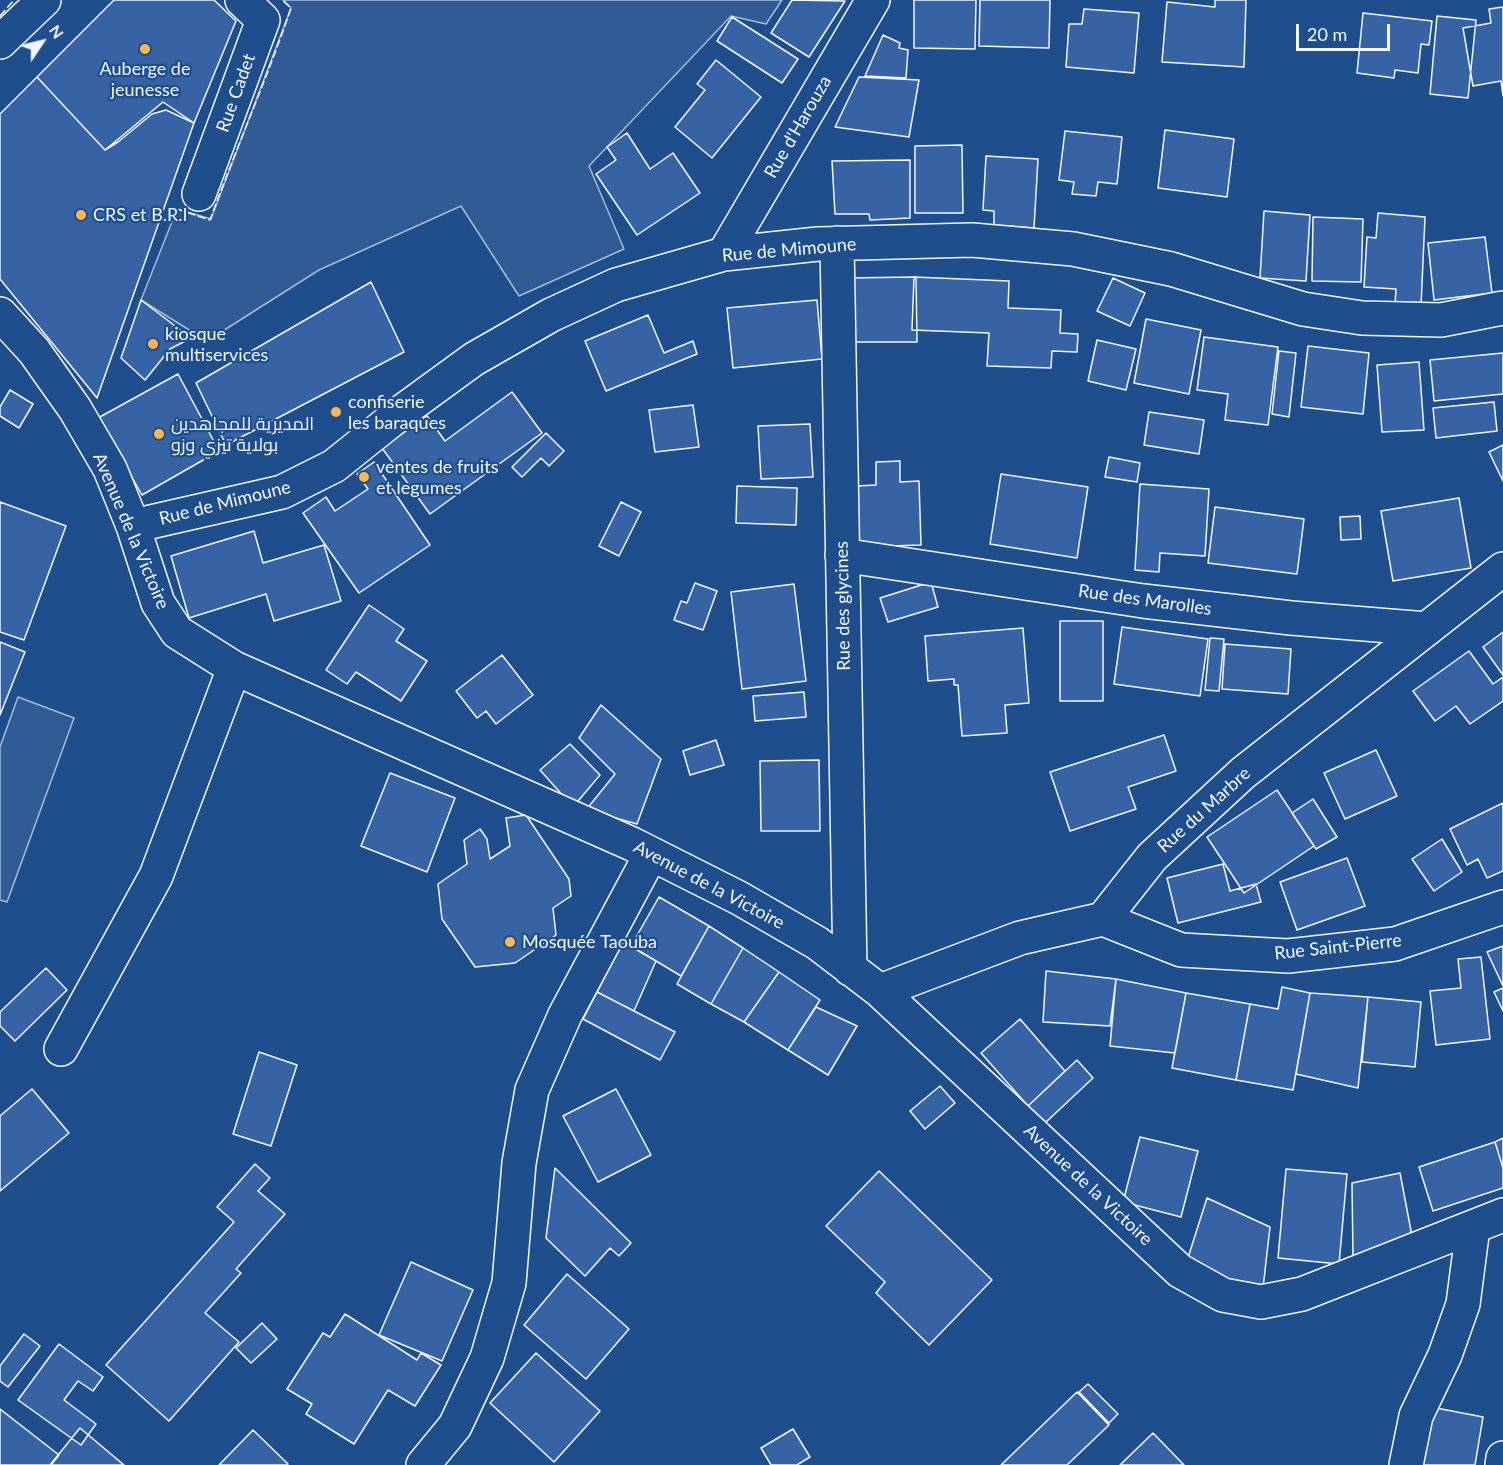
<!DOCTYPE html>
<html>
<head>
<meta charset="utf-8">
<style>
  body { margin:0 }
  #map { position:relative; width:1503px; height:1465px; overflow:hidden; background:#1f4e8c; font-family:Lato,sans-serif }
  canvas { display:block }
  .north { position:absolute; left:12px; top:12px; width:60px; height:60px; -webkit-text-stroke:4px #1f4e8c; paint-order:stroke; rotate:55deg; font-size:16px; font-weight:700; line-height:24px; text-align:center; color:#f2f6ff }
  .north::after { content:''; display:block; margin:auto; width:21px; height:27px; background:#f2f6ff; clip-path:polygon(50% 0,100% 100%,50% 72%,0 100%) }
  .scale { position:absolute; left:1296px; top:24px; width:94px; height:27px; box-sizing:border-box; border:3px solid #f2f6ff; border-top:0; padding-left:8px; font-size:18px; line-height:21px; white-space:nowrap; color:#f2f6ff; -webkit-text-stroke:4px #1f4e8c; paint-order:stroke }
</style>
</head>
<body>
<div id="map">
<canvas width="1503" height="1465"></canvas>
<div class="north">N</div>
<div class="scale">20 m</div>
</div>
<script>
const context = document.querySelector('canvas').getContext('2d');
context.lineJoin = 'round';
function paint(path, color) { context.fillStyle = color; context.fill(path, 'evenodd'); }
function stroke(path, color, width, dash) { context.strokeStyle = color; context.lineWidth = width; context.lineCap = dash ? 'butt' : 'round'; context.setLineDash(dash || []); context.stroke(path); }
function drawText(font, color, halo, rows, align = 'center') {
  context.font = font + ' Lato,Cairo,sans-serif'; context.lineWidth = 4.5; context.setLineDash([]); context.textBaseline = 'middle'; context.strokeStyle = halo; context.fillStyle = color; for (const [text, x, y, turn = 0] of rows) {
    context.save(); context.translate(x, y); context.rotate((+turn || 0) * Math.PI / 180); context.textAlign = isNaN(turn) ? turn : align; if (halo) context.strokeText(text, 0, 0); context.fillText(text, 0, 0); context.restore();
  }
}
const built = new Path2D(`
  M283 0H782L766 24 731 16 589 166 624 249 519 296 461 206 319 270 207 341 141 300 177 209 211 219 291 8Z
  M18 697 74 718 7 902 0 900V747Z`);
const building = new Path2D(`
  M114 0H214L236 21 194 123 163 102 105 150 37 77Z
  M792 0 845 1 809 57 771 33Z
  M914 0H976L975 49 914 48Z
  M980 0H1050L1049 48 979 46Z
  M1215 0H1246L1244 67 1162 62 1167 2 1215 7Z
  M1503 7V96L1501 81 1473 86 1463 28 1491 23 1489 9Z
  M1084 9 1139 13 1134 73 1066 67 1069 24H1082Z
  M1363 13 1432 21 1429 45 1421 44 1418 73 1395 70 1394 78 1357 73Z
  M1437 16 1476 20 1468 98 1430 94Z
  M732 17 798 59 782 83 717 41Z
  M883 35 900 43 899 48 908 50 906 78 865 76Z
  M716 60 761 97 712 158 675 127 705 90 697 84Z
  M37 77 105 150 118 142 152 114 166 110 194 123 97 398 0 279V114Z
  M859 77 919 80 909 137 835 127Z
  M1165 130 1234 139 1227 197 1158 188Z
  M1065 131 1122 137 1117 184 1098 182 1096 196 1072 194 1074 182 1059 180Z
  M627 133 650 169 673 153 700 193 637 235 596 174 616 160 607 147Z
  M962 145 963 213H915V146Z
  M986 156 1038 159 1034 228 994 225V211L983 210Z
  M910 160V218L870 220 869 214H835L832 161Z
  M1264 211 1310 215 1306 281 1260 278Z
  M1378 213 1425 217 1421 306 1395 304 1396 289 1364 287 1367 237 1376 238Z
  M1313 217 1363 219 1361 282 1312 281Z
  M1485 237 1492 293 1434 300 1428 243Z
  M914 277 1009 281 1008 308 1061 310 1060 333 1078 334 1077 352 1052 351 1051 368 987 366 989 333 912 330Z
  M916 277 917 342H846L845 278Z
  M1113 278 1145 293 1130 326 1097 311Z
  M371 282 404 352 226 445 196 383Z
  M141 300 191 338 170 349 145 380 121 358Z
  M817 300 822 359 733 368 727 308Z
  M648 315 664 353 693 341 697 354 606 391 585 341Z
  M1146 319 1201 330 1189 394 1134 383Z
  M1204 337 1278 347 1268 425 1225 420 1228 394 1197 390Z
  M1097 340 1136 349 1126 390 1088 381Z
  M1308 346 1369 353 1363 414 1301 407Z
  M1279 351 1296 353 1289 417 1272 414Z
  M1503 353V394L1434 401 1430 360Z
  M1419 362 1424 430 1382 432 1377 365Z
  M178 374 219 451 142 495 98 418Z
  M10 390 33 404 19 428 0 416V407Z
  M512 392 542 433 430 514 382 448 427 416 445 441Z
  M1494 402 1497 431 1436 438 1433 408Z
  M693 405 699 447 655 452 649 410Z
  M1149 412 1204 420 1199 454 1144 445Z
  M810 424 813 477 761 479 758 426Z
  M546 433 564 451 549 466 541 458 522 477 512 467Z
  M1503 445V481L1489 452Z
  M1109 457 1140 463 1137 482 1105 477Z
  M900 461V482L919 481 921 545 859 547 856 486 876 485V462Z
  M374 462 430 545 359 593 303 513 326 497 335 511 368 489 357 474Z
  M1001 474 1088 487 1077 558 990 544Z
  M1140 484 1209 489 1205 556 1160 553 1159 572 1135 570Z
  M737 486 797 488 796 525 736 523Z
  M1459 498 1471 568 1393 581 1381 511Z
  M0 502 66 526 24 640 0 632Z
  M621 502 641 512 619 556 599 546Z
  M1215 507 1304 519 1297 574 1208 563Z
  M1360 516 1361 539 1341 540 1340 517Z
  M254 531 263 563 324 545 341 601 274 621 266 594 189 618 171 556Z
  M931 582 938 607 888 622 880 598Z
  M695 583 717 591 703 630 674 620 681 601 687 603Z
  M794 584 806 681 742 689 731 592Z
  M369 605 404 629 396 641 427 661 401 701 356 672 347 684 326 670Z
  M1060 621H1103V701H1060Z
  M1122 627 1208 639 1200 696 1114 684Z
  M1023 628 1029 703 1005 705 1007 733 962 736 958 685H954V679L928 681 925 636Z
  M1503 632V675L1483 647Z
  M1210 638 1224 639 1219 691 1205 690Z
  M0 642 25 652 0 715Z
  M1225 644 1291 649 1288 694 1222 689Z
  M1469 651 1493 684 1503 677V701L1470 724 1456 706 1435 721 1413 691Z
  M502 655 533 695 496 724 486 711 477 718 456 691Z
  M804 692 806 717 755 721 753 696Z
  M601 705 661 759 637 824 586 810 615 774 579 738Z
  M1164 735 1176 771 1128 787 1136 809 1070 831 1050 772Z
  M716 740 724 765 690 775 683 751Z
  M570 744 600 775 573 807 540 770Z
  M1376 750 1397 796 1345 819 1324 773Z
  M819 760 820 831H761L760 761Z
  M390 773 455 798 427 872 361 846Z
  M1277 790 1314 846 1244 893 1207 837Z
  M1313 799 1337 837 1316 849 1292 813Z
  M1503 803V871L1487 878 1478 859 1467 865 1450 829Z
  M526 815 569 879 571 896 553 908 556 935 515 963 475 967 442 919 438 884 467 864 464 840 480 829 487 839 490 859 510 846 506 818Z
  M1442 839 1462 872 1434 891 1412 859Z
  M1347 858 1365 906 1297 930 1280 882Z
  M1223 864 1230 891 1256 884 1261 902 1178 923 1167 878Z
  M659 897 709 926 681 976 631 946Z
  M709 926 743 948 711 1004 677 984Z
  M623 942 656 961 634 1011 597 992Z
  M1503 946V986L1487 952Z
  M743 948 779 972 744 1022 711 1004Z
  M1481 957 1490 1039 1436 1045 1430 991 1461 988 1458 959Z
  M46 968 67 990 15 1041 0 1026V1012Z
  M1046 971 1116 979 1110 1026 1043 1022Z
  M779 972 820 1000 788 1050 744 1022Z
  M1116 979 1186 993 1175 1053 1110 1046Z
  M1282 987 1310 993 1293 1090 1236 1080 1250 1004 1278 1009Z
  M1503 988V1011L1494 992Z
  M597 992 675 1032 660 1060 583 1019Z
  M1186 993 1250 1004 1236 1080 1172 1068Z
  M1310 993 1368 997 1358 1088 1296 1074Z
  M1368 997 1421 1002 1415 1067 1362 1062Z
  M816 1007 857 1026 828 1075 788 1050Z
  M1020 1019 1065 1071 1028 1106 981 1053Z
  M259 1052 297 1065 271 1146 233 1134Z
  M1077 1060 1093 1078 1045 1123 1028 1106Z
  M940 1086 955 1103 925 1129 910 1111Z
  M32 1089 69 1133 0 1191V1116Z
  M616 1089 651 1155 598 1182 563 1116Z
  M1140 1137 1198 1151 1181 1217 1123 1202Z
  M1503 1138V1168L1495 1142Z
  M1495 1142 1503 1168V1188L1433 1211 1419 1167Z
  M255 1164 270 1178 258 1191 285 1214 236 1269 241 1273 205 1313 239 1342 169 1421 106 1365 234 1222 217 1207Z
  M555 1168 631 1243 619 1256 610 1248 585 1276 546 1238Z
  M1286 1169 1347 1174 1339 1264 1278 1258Z
  M879 1171 992 1280 929 1345 876 1293 885 1282 826 1226Z
  M1400 1173 1412 1236 1353 1259 1352 1183Z
  M1207 1198 1270 1227 1263 1288 1228 1279 1186 1264Z
  M411 1262 473 1290 442 1361 379 1335Z
  M567 1274 629 1329 586 1379 524 1325Z
  M345 1314 417 1360 421 1353 441 1365 415 1406 388 1390 354 1444 306 1414 312 1404 287 1389 323 1333 330 1337Z
  M262 1323 277 1339 251 1363 236 1348Z
  M24 1334 40 1346 8 1387 0 1381V1366Z
  M59 1344 103 1377 93 1391 78 1381 64 1400 96 1424 81 1445 18 1400Z
  M536 1353 600 1411 554 1462 490 1403Z
  M1088 1384 1118 1414 1109 1423 1079 1392Z
  M1077 1392 1109 1425 1067 1465H1001Z
  M1431 1407 1483 1417 1475 1465H1420Z
  M0 1409 59 1455 51 1465H0Z
  M80 1428 124 1465H50Z
  M793 1429 810 1457 797 1465H771L761 1448Z
  M253 1430 288 1464 287 1465H219Z
  M1153 1433 1184 1465H1120Z`);
const minor = new Path2D(`
  M0 42 44 0
  M199 194 263 20 242 0
  M837 243 850 969
  M724 254 873 0
  M0 314 34 351 75 409 110 469 133 526 158 603 177 632 234 668 632 844 739 898 817 943 880 991 1180 1271 1223 1295 1261 1302 1302 1294 1503 1215
  M133 526 282 492 334 466 404 410 474 359 551 315 616 285 724 254 818 244 972 240 1073 249 1171 269 1303 309 1362 318 1441 320 1503 308
  M842 555 1143 601 1291 618 1427 629
  M1103 919 1181 950 1288 956 1395 944 1503 907
  M880 991 1020 938 1103 919 1152 857 1243 773 1503 569
  M61 1049 156 876 234 668
  M423 1465 455 1426 487 1358 509 1283 519 1163 532 1090 565 1015 651 854
  M1406 1465 1416 1416 1445 1355 1463 1304 1473 1227
  M1502 1465 1503 1458`);
const fence = new Path2D(`
  M0 16 14 0
  M177 209 210 220C236 148 267 79 291 8L282 0`);
const markers = [
  [145,49,6,"#ffb74d"],
  [81,215,6,"#ffb74d"],
  [153,344,6,"#ffb74d"],
  [336,412,6,"#ffb74d"],
  [159,434,6,"#ffb74d"],
  [364,477,6,"#ffb74d"],
  [510,942,6,"#ffb74d"]
];
const poiNames = [
  ["Auberge de",145,69,"center"],
  ["jeunesse",145,90,"center"],
  ["CRS et B.R.I",93,215],
  ["kiosque",165,334],
  ["multiservices",165,355],
  ["confiserie",348,402],
  ["les baraques",348,423],
  ["المديرية للمجاهدين",171,424],
  ["بولاية تيزي وزو",171,445],
  ["ventes de fruits",376,467],
  ["et legumes",376,488],
  ["Mosquée Taouba",522,942]
];
const streetNames = [
  ["Rue Cadet",236,93,-70],
  ["Rue d'Harouza",798,127,-60],
  ["Rue de Mimoune",789,250,-5],
  ["Rue de Mimoune",225,503,-14],
  ["Avenue de la Victoire",131,531,67],
  ["Rue des Marolles",1145,600,8],
  ["Rue des glycines",843,606,-91],
  ["Rue du Marbre",1204,810,-42],
  ["Avenue de la Victoire",709,885,28],
  ["Rue Saint-Pierre",1338,947,-6],
  ["Avenue de la Victoire",1088,1185,43]
];
paint(built, '#305b95');
stroke(built, '#a8bbd7', 1.5);
paint(building, '#3563a3');
stroke(building, '#f2f6ff', 1.5);
stroke(minor, '#f2f6ff', 36);
stroke(minor, '#1f4e8c', 33);
stroke(fence, '#f2f6ff', 1.5, [8, 3]);
for (const [x, y, r, color] of markers) { const dot = new Path2D(); dot.arc(x, y, r, 0, 2 * Math.PI); context.fillStyle = color; context.fill(dot); stroke(dot, '#1f4e8c', 2); }
drawText('18px', '#f2f6ff', '#1f4e8c', poiNames, 'left');
drawText('18px', '#f2f6ff', '#1f4e8c', streetNames);
</script>
</body>
</html>
